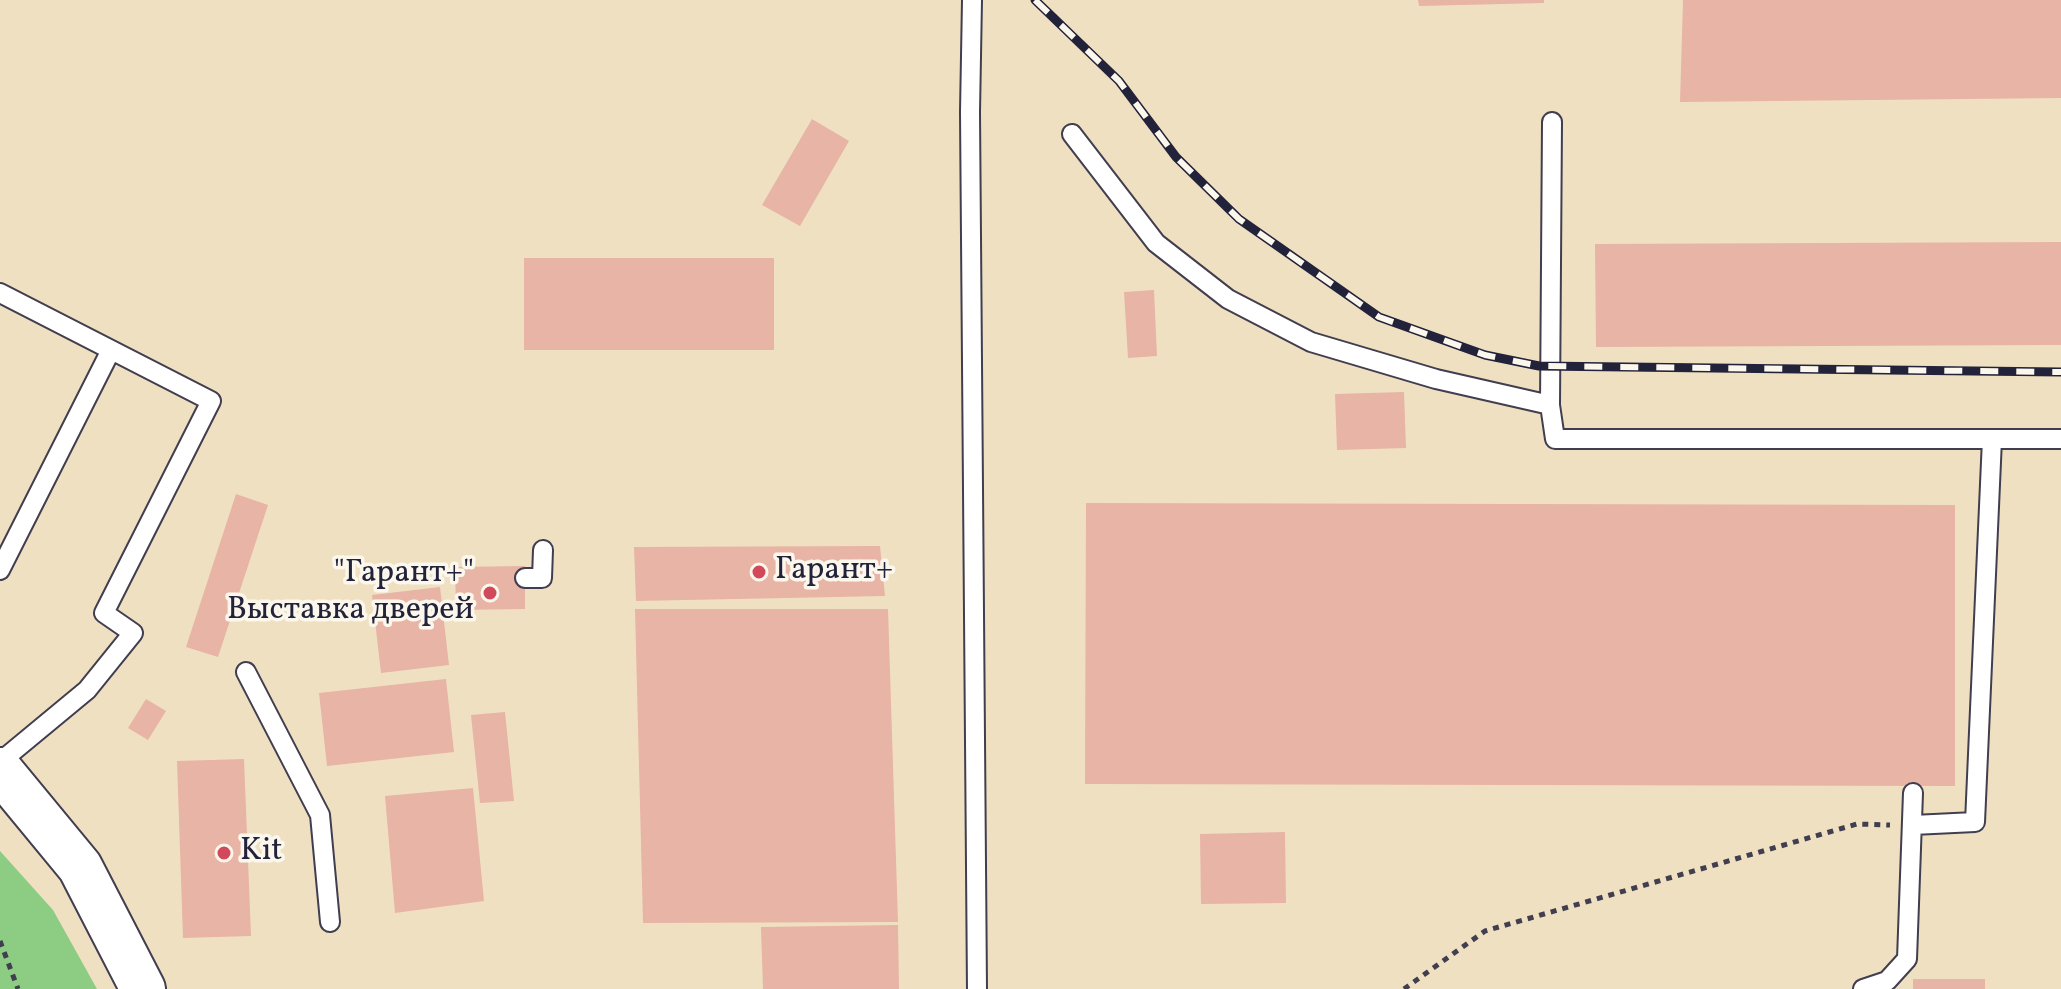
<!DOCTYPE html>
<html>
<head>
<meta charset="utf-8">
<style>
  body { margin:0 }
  canvas { display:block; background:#efe0c1 }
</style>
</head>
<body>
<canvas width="2061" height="989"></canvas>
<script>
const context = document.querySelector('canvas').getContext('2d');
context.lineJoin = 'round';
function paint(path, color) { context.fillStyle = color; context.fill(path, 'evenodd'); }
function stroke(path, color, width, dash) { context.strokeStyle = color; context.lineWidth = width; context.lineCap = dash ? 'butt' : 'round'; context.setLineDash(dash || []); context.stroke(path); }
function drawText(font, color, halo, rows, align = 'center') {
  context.font = font + ' Vollkorn,serif'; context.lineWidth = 7; context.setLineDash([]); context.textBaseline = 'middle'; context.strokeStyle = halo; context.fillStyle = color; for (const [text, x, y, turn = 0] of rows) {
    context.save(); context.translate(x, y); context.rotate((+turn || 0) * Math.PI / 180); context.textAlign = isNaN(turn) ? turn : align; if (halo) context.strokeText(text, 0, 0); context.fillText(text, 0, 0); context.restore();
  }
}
const green = new Path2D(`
  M0 851 53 910 97 989H0Z`);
const building = new Path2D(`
  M1418 0H1544V3L1419 6Z
  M1683 0H2061V98L1680 102Z
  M812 119 849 141 800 226 762 205Z
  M2061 242V345L1596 347 1595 244Z
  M524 258H774V350H524Z
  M1154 290 1157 356 1128 358 1124 292Z
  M1404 392 1406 448 1337 450 1335 394Z
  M236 494 268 505 218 657 186 647Z
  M1086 503 1955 505V786L1085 784Z
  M880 546 885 596 636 601 634 547Z
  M525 566V609L456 610 455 567Z
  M440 587 449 665 381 673 372 595Z
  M635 609H888L898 922 643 923Z
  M446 679 454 752 327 766 319 693Z
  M146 699 166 711 148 740 128 728Z
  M505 712 514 801 480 803 471 715Z
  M244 759 251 936 183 938 177 761Z
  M473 788 484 901 395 913 385 796Z
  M1285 832 1286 903 1201 904 1200 834Z
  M898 925 899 989H763L761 927Z
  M1913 979H1985V989H1913Z`);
const path = new Path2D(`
  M0 941 18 989
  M1404 989 1485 931 1857 824 1890 825`);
const service = new Path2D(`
  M972 0 970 112 977 989
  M1552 122 1550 405 1555 439H2061
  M1072 134 1156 243 1228 299 1311 342 1436 379 1550 405
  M0 293 211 401 104 613 133 633 87 690 0 762
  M0 570 111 350
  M525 578H542L543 550
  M246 672 320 815 330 922
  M1913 825 1975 822 1992 439
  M1863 989 1887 981 1907 959 1913 793`);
const tertiary = new Path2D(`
  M0 770 80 867 143 989`);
const rail = new Path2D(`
  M1035 0 1119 81 1176 157 1239 219 1379 317 1485 355 1539 366 2061 372`);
const markers = [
  [759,572,8,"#d1495b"],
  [490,593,8,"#d1495b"],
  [224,853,8,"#d1495b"]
];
const poiNames = [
  ["Гарант+",775,572],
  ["\"Гарант+\"",474,575,"right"],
  ["Выставка дверей",474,612,"right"],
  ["Kit",240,853]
];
paint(green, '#8ccc83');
paint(building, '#e8b4a5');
stroke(service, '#413e4f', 22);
stroke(tertiary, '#413e4f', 48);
stroke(path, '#413e4f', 5, [6, 6]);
stroke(service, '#fff', 18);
stroke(tertiary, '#fff', 44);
stroke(rail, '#22223b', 9);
stroke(rail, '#fbf7ec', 6, [18]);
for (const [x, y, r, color] of markers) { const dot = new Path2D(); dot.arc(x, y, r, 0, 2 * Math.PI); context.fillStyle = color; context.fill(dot); stroke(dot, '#fbf7ec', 3); }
drawText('32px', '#22223b', '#fbf7ec', poiNames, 'left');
</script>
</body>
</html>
